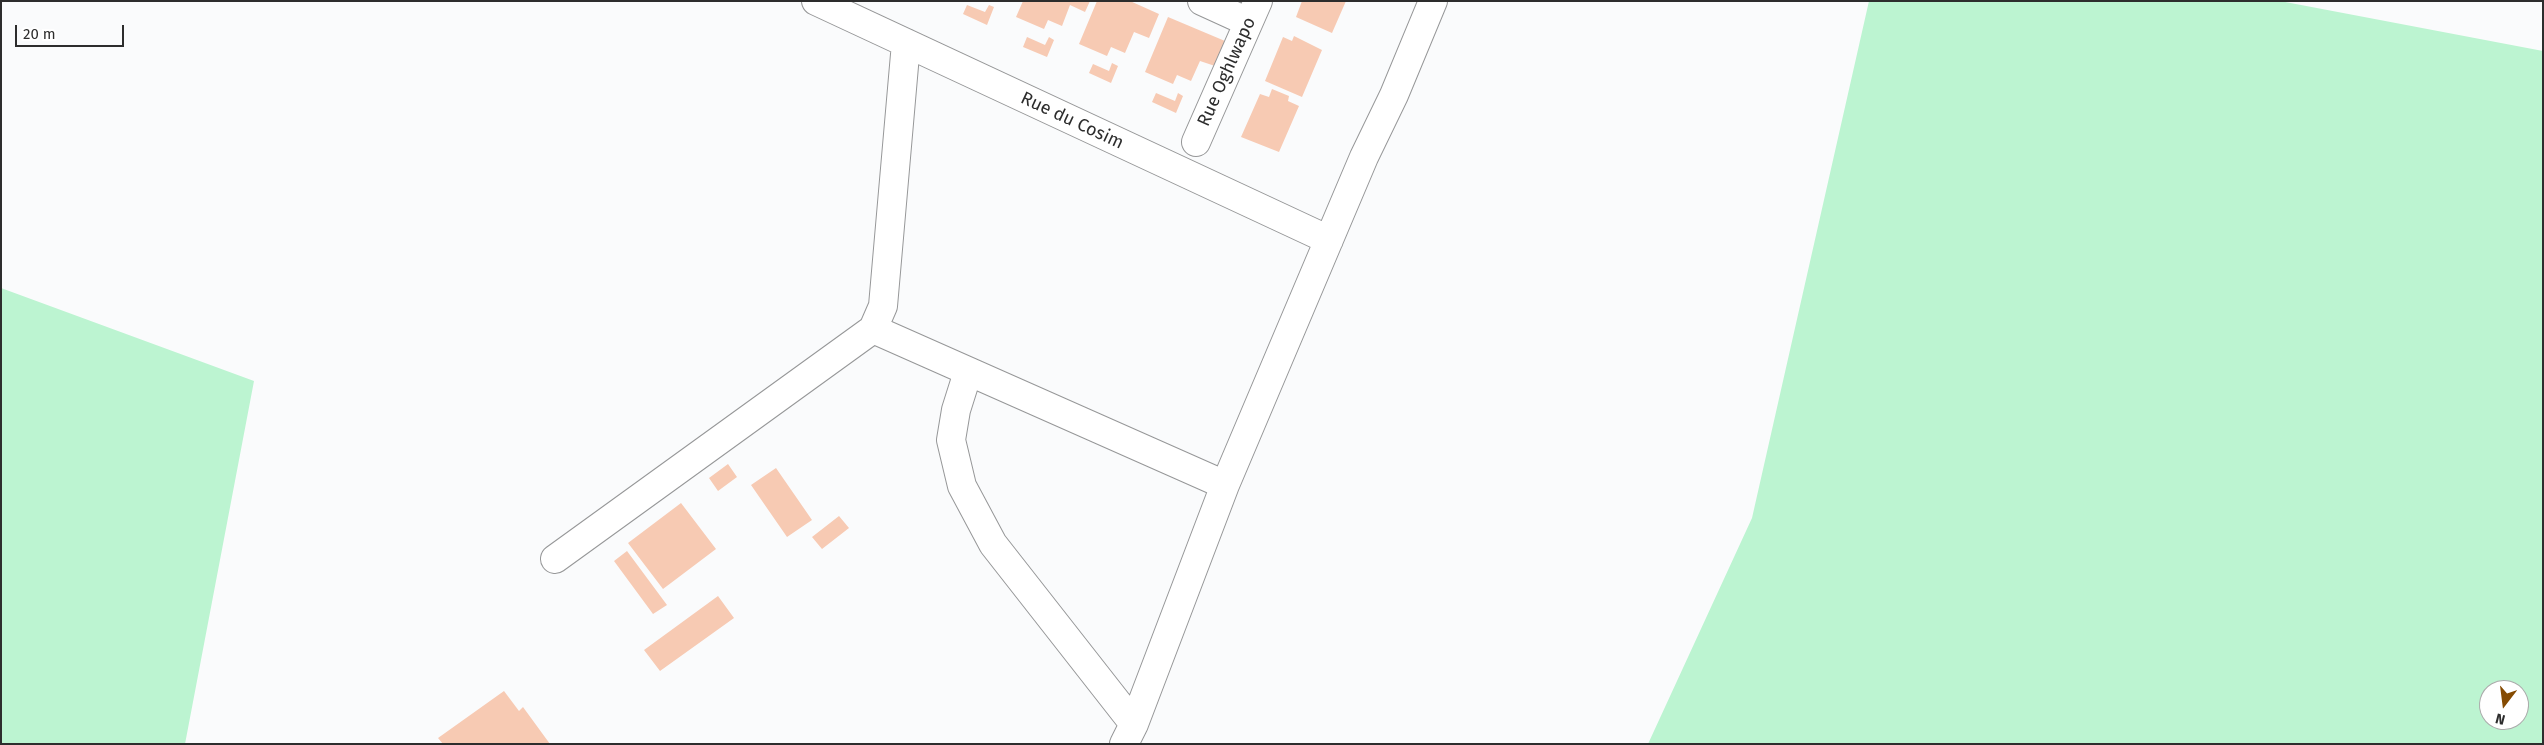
<!DOCTYPE html>
<html>
<head>
<meta charset="utf-8">
<style>
  body { margin:0 }
  #map { position:relative; width:2544px; height:745px; overflow:hidden; background:#fafbfc; font-family:"Fira Sans",sans-serif }
  canvas { display:block }
  .frame { position:absolute; inset:0; border:2px solid #2d2d2d; pointer-events:none }
  .north { position:absolute; left:2479px; top:680px; width:50px; height:50px; box-sizing:border-box; background:#fff; border:1px solid #ababab; border-radius:50%; rotate:195deg; font-size:14px; font-weight:700; line-height:20px; text-align:center; color:#2d2d2d }
  .north::after { content:''; display:block; margin:auto; width:18px; height:22px; background:#854b02; clip-path:polygon(50% 0,100% 100%,50% 72%,0 100%) }
  .scale { position:absolute; left:15px; top:25px; width:109px; height:22px; box-sizing:border-box; border:2px solid #2d2d2d; border-top:0; padding-left:6px; font-size:15px; line-height:18px; white-space:nowrap; color:#2d2d2d; -webkit-text-stroke:4px #fff; paint-order:stroke }
</style>
</head>
<body>
<div id="map">
<canvas width="2544" height="745"></canvas>
<div class="frame"></div>
<div class="north">N</div>
<div class="scale">20 m</div>
</div>
<script>
const context = document.querySelector('canvas').getContext('2d');
context.lineJoin = 'round';
function paint(path, color) { context.fillStyle = color; context.fill(path, 'evenodd'); }
function stroke(path, color, width, dash) { context.strokeStyle = color; context.lineWidth = width; context.lineCap = dash ? 'butt' : 'round'; context.setLineDash(dash || []); context.stroke(path); }
function drawText(font, color, halo, rows, align = 'center') {
  context.font = font + ' "Fira Sans",sans-serif'; context.lineWidth = 4; context.setLineDash([]); context.textBaseline = 'middle'; context.strokeStyle = halo; context.fillStyle = color; for (const [text, x, y, turn = 0] of rows) {
    context.save(); context.translate(x, y); context.rotate((+turn || 0) * Math.PI / 180); context.textAlign = isNaN(turn) ? turn : align; if (halo) context.strokeText(text, 0, 0); context.fillText(text, 0, 0); context.restore();
  }
}
const green = new Path2D(`
  M1869 1H2280L2543 51V744H1648L1752 518ZM2489 690H2519V720H2489Z
  M1 288 254 381 185 744H1Z`);
const building = new Path2D(`
  M1023 1H1090L1085 12 1070 5 1062 26 1048 20 1044 29 1016 17Z
  M1097 1H1130L1159 14 1149 38 1134 32 1125 53 1111 47 1107 56 1079 44Z
  M1302 1H1346L1332 33 1296 17Z
  M967 5 985 12 989 5 994 7 987 25 963 14Z
  M1168 17 1225 41 1215 66 1200 61 1191 81 1177 75 1173 84 1145 72Z
  M1294 36 1322 50 1302 97 1265 81 1283 37 1292 41Z
  M1027 37 1045 45 1049 37 1054 40 1047 57 1023 47Z
  M1112 63 1118 66 1111 83 1089 73 1093 64 1109 71Z
  M1272 89 1289 96 1288 101 1299 106 1279 152 1241 137 1260 94 1269 97Z
  M1156 93 1175 101 1178 93 1183 96 1176 113 1152 102Z
  M728 464 737 477 718 491 709 478Z
  M776 468 812 520 787 537 751 485Z
  M681 503 716 549 663 589 628 543Z
  M839 516 849 528 822 549 812 537Z
  M627 551 667 605 653 614 614 561Z
  M718 596 734 618 660 671 644 650Z
  M504 691 519 711 523 707 550 744H443L438 738Z`);
const minor = new Path2D(`
  M816 1 1329 240
  M1202 1 1248 22
  M1196 142 1258 1
  M873 329 1225 485
  M968 372 956 410 951 440 962 486 993 544 1134 724
  M555 559 873 329 883 306 906 43
  M1124 744 1134 724 1225 485 1364 157 1394 95 1433 1`);
const streetNames = [
  ["Rue Oghlwapo",1227,72,-66],
  ["Rue du Cosim",1072,121,25]
];
paint(green, '#bcf4d1');
paint(building, '#f7cab3');
stroke(minor, '#969798', 30);
stroke(minor, '#fff', 28);
drawText('18px', '#2d2d2d', '#fff', streetNames);
</script>
</body>
</html>
